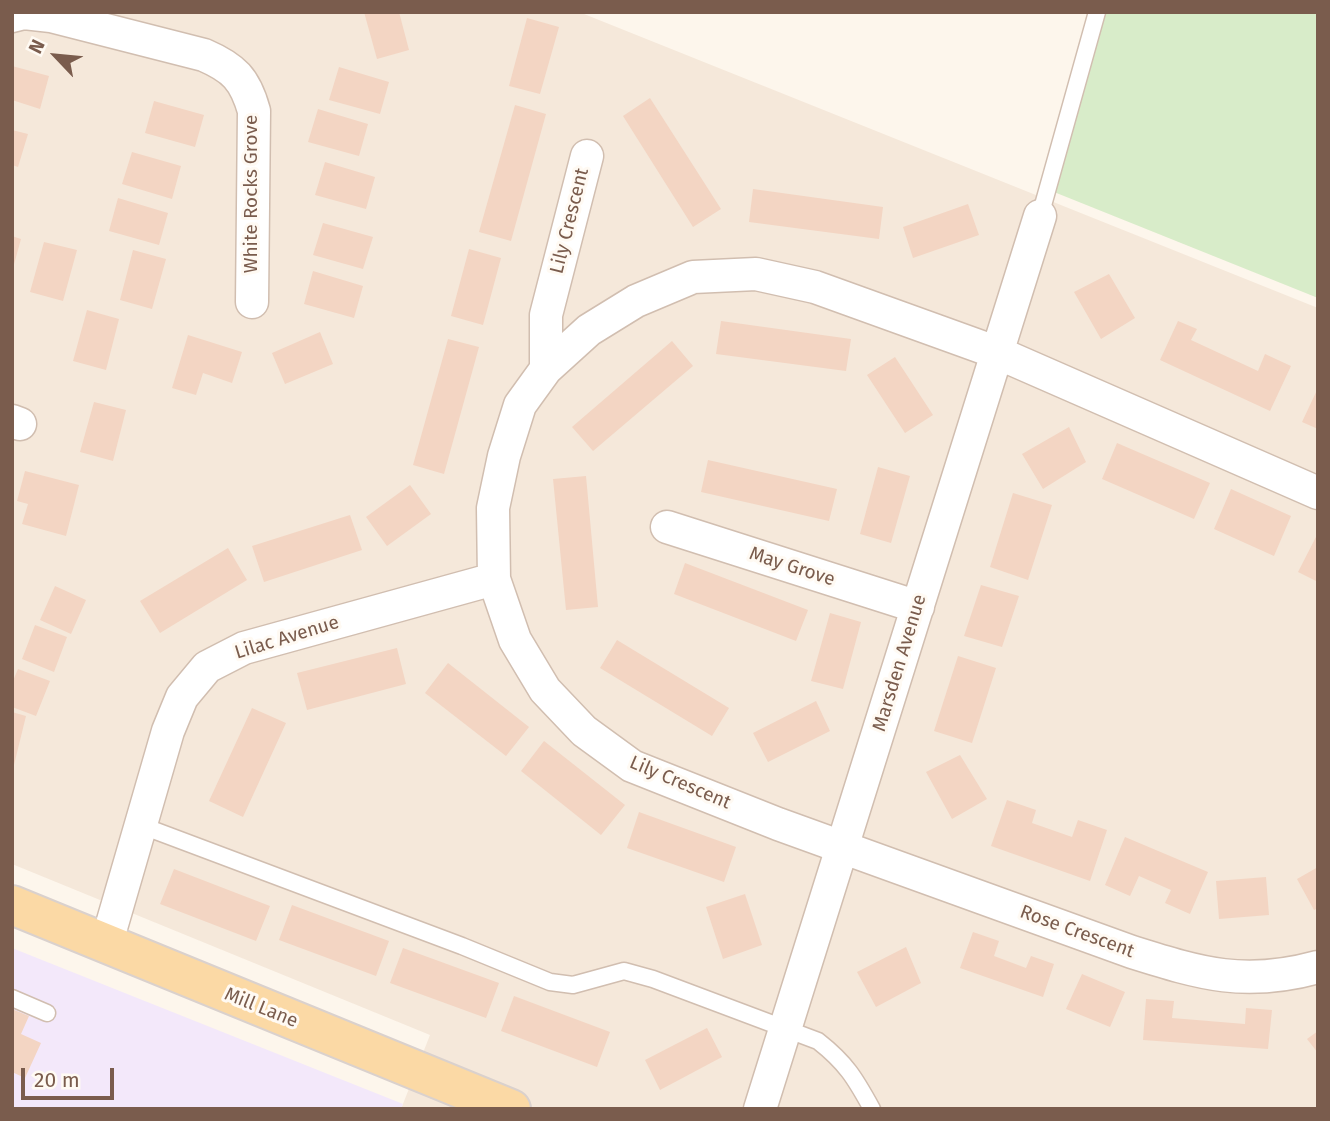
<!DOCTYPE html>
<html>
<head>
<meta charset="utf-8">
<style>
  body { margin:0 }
  #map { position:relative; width:1330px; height:1121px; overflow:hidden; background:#fdf6ec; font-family:"Fira Sans",sans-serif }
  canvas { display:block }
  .frame { position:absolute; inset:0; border:14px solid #7a5c4d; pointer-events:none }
  .north { position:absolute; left:21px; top:21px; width:70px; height:70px; -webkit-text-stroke:5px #fffaf3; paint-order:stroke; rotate:296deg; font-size:19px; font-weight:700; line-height:28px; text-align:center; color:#7a5c4d }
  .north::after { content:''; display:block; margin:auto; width:24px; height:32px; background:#7a5c4d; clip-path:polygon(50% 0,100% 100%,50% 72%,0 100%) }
  .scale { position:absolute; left:21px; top:1068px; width:93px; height:32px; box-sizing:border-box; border:4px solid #7a5c4d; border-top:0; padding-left:9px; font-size:21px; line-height:24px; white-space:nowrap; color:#7a5c4d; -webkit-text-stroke:5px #fffaf3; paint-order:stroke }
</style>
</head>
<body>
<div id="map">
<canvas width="1330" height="1121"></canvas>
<div class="frame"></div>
<div class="north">N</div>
<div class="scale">20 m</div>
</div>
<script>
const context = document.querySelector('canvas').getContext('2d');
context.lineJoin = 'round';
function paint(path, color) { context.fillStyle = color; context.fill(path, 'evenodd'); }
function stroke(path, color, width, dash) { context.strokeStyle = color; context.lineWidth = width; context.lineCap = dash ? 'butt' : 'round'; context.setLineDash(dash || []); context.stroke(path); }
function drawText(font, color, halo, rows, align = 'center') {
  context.font = font + ' "Fira Sans",sans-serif'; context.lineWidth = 6; context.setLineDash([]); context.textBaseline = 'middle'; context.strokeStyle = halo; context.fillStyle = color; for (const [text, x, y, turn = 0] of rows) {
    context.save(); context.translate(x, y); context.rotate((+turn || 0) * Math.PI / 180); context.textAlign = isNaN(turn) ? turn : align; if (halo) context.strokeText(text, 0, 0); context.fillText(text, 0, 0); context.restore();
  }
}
const residential = new Path2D(`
  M12 12H579L1318 308V1109H401L430 1035 12 864Z`);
const education = new Path2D(`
  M12 948 403 1104 401 1109H12Z`);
const green = new Path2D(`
  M1104 12H1318V298L1054 192Z`);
const building = new Path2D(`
  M364 12H399L409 50 377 59Z
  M527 18 559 27 540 94 509 86Z
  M12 66 49 76 40 109 12 100Z
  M339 67 389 82 380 114 329 100Z
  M650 98 721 209 693 227 623 116Z
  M154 101 204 115 195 147 145 133Z
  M515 105 546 114 511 241 479 232Z
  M318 109 368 124 359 156 308 142Z
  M12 130 28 134 18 167 12 165Z
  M132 152 181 166 172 199 122 184Z
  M325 162 375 177 366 209 315 195Z
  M753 189 883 207 879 239 749 222Z
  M118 198 168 213 159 245 109 231Z
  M968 204 979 235 913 258 903 227Z
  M323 223 373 237 363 269 313 255Z
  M12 236 21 239 13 268H12Z
  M44 242 77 250 63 301 30 292Z
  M469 249 501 258 483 325 451 316Z
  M133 250 166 259 152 309 120 300Z
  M313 271 363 286 354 318 304 304Z
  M1109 274 1135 318 1101 339 1074 292Z
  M87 310 119 319 106 370 73 361Z
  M721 321 851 339 846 371 716 354Z
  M1178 321 1197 329 1191 340 1258 371 1265 354 1291 366 1270 411 1160 360Z
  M320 332 333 364 285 384 272 353Z
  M188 335 242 352 232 383 203 373 196 395 172 388Z
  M448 339 479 347 444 474 413 465Z
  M672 341 693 366 593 451 572 427Z
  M895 357 933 415 905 433 867 375Z
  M1318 388V429L1302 422Z
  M94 402 126 410 113 461 80 452Z
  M1069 427 1086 462 1043 489 1022 454Z
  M1117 443 1210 483 1194 519 1102 479Z
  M708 460 837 489 829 521 701 492Z
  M878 467 910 476 891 543 860 534Z
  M25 471 79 485 66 536 22 524 28 504 17 501Z
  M586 476 598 607 566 610 553 479Z
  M410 485 431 514 387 546 366 517Z
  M1231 489 1291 516 1274 556 1214 529Z
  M1013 493 1052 505 1028 580 990 567Z
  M350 515 362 550 264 582 252 546Z
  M1318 533V582L1298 572Z
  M228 548 247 580 160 633 140 601Z
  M685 563 808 610 796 641 674 594Z
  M981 585 1019 596 1002 647 964 636Z
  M55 586 86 600 71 634 40 620Z
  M830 613 861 622 843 689 811 681Z
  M35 625 67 637 54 672 22 659Z
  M617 640 729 708 712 736 600 668Z
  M397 648 406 684 307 710 297 673Z
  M958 656 996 668 972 743 934 731Z
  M448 663 529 727 506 756 425 693Z
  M18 669 50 681 36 716 12 707V683Z
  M816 701 830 731 768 762 753 733Z
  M252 708 286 723 243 817 209 801Z
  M12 712 26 716 13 769H12Z
  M544 741 625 805 601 835 521 771Z
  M960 755 987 799 952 819 926 772Z
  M1007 800 1036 810 1032 823 1072 837 1078 820 1107 830 1090 881 991 846Z
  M639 812 736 847 724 882 627 848Z
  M1125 837 1208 872 1190 914 1165 903 1171 890 1139 876 1130 896 1105 885Z
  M1318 867V908L1314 910 1297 879Z
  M174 869 270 906 256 941 160 904Z
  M1266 877 1269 915 1219 919 1216 881Z
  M745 894 762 945 723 959 706 907Z
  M292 905 389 941 376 976 279 940Z
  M973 932 999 941 994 956 1026 968 1031 956 1054 964 1043 997 960 968Z
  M906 947 921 983 876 1007 857 972Z
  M403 948 499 983 486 1018 390 983Z
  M1082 974 1125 992 1110 1027 1066 1009Z
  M514 996 610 1032 597 1067 501 1031Z
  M1146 999 1174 1001 1172 1018 1245 1024 1246 1008 1272 1010 1268 1049 1143 1040Z
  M12 1009 29 1016 21 1034 41 1043 25 1078 12 1072Z
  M707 1028 722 1057 660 1090 645 1060Z
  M1318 1031V1053L1307 1039Z`);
const service = new Path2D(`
  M1040 216 1097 12
  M140 825 462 946 550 982 573 985 624 971 653 979 818 1041C846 1063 855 1078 872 1109
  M12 998 47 1013`);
const minor = new Path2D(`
  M12 16 24 13 51 16 204 55C234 68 245 79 254 111L252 302
  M546 369V315L587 156
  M12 421 20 424
  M1318 493 998 353 815 287 756 274 693 277 636 301 589 330 546 369 520 405 504 456 493 508 494 579 515 640 545 690 584 731 632 766 778 824 1132 952C1202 974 1245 987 1318 967
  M667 527 918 607
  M106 945 168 731 182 697 207 667 244 648 494 579
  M760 1109 1040 216`);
const primary = new Path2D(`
  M12 905 511 1109`);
const streetNames = [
  ["White Rocks Grove",252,194,-90],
  ["Lily Crescent",570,221,-76],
  ["May Grove",792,567,18],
  ["Lilac Avenue",287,638,-17],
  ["Marsden Avenue",900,663,-73],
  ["Lily Crescent",680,783,23],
  ["Rose Crescent",1077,932,20],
  ["Mill Lane",261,1008,22]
];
paint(residential, '#f5e8da');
paint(education, '#f3e8fa');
paint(green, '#d8ecc9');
paint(building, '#f3d5c3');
stroke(service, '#d1beb0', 19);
stroke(minor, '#d1beb0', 35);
stroke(primary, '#dad1cd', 42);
stroke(service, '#fff', 16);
stroke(minor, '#fff', 32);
stroke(primary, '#fbd9a5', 38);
drawText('19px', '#7a5c4d', '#fffaf3', streetNames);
</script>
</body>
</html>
